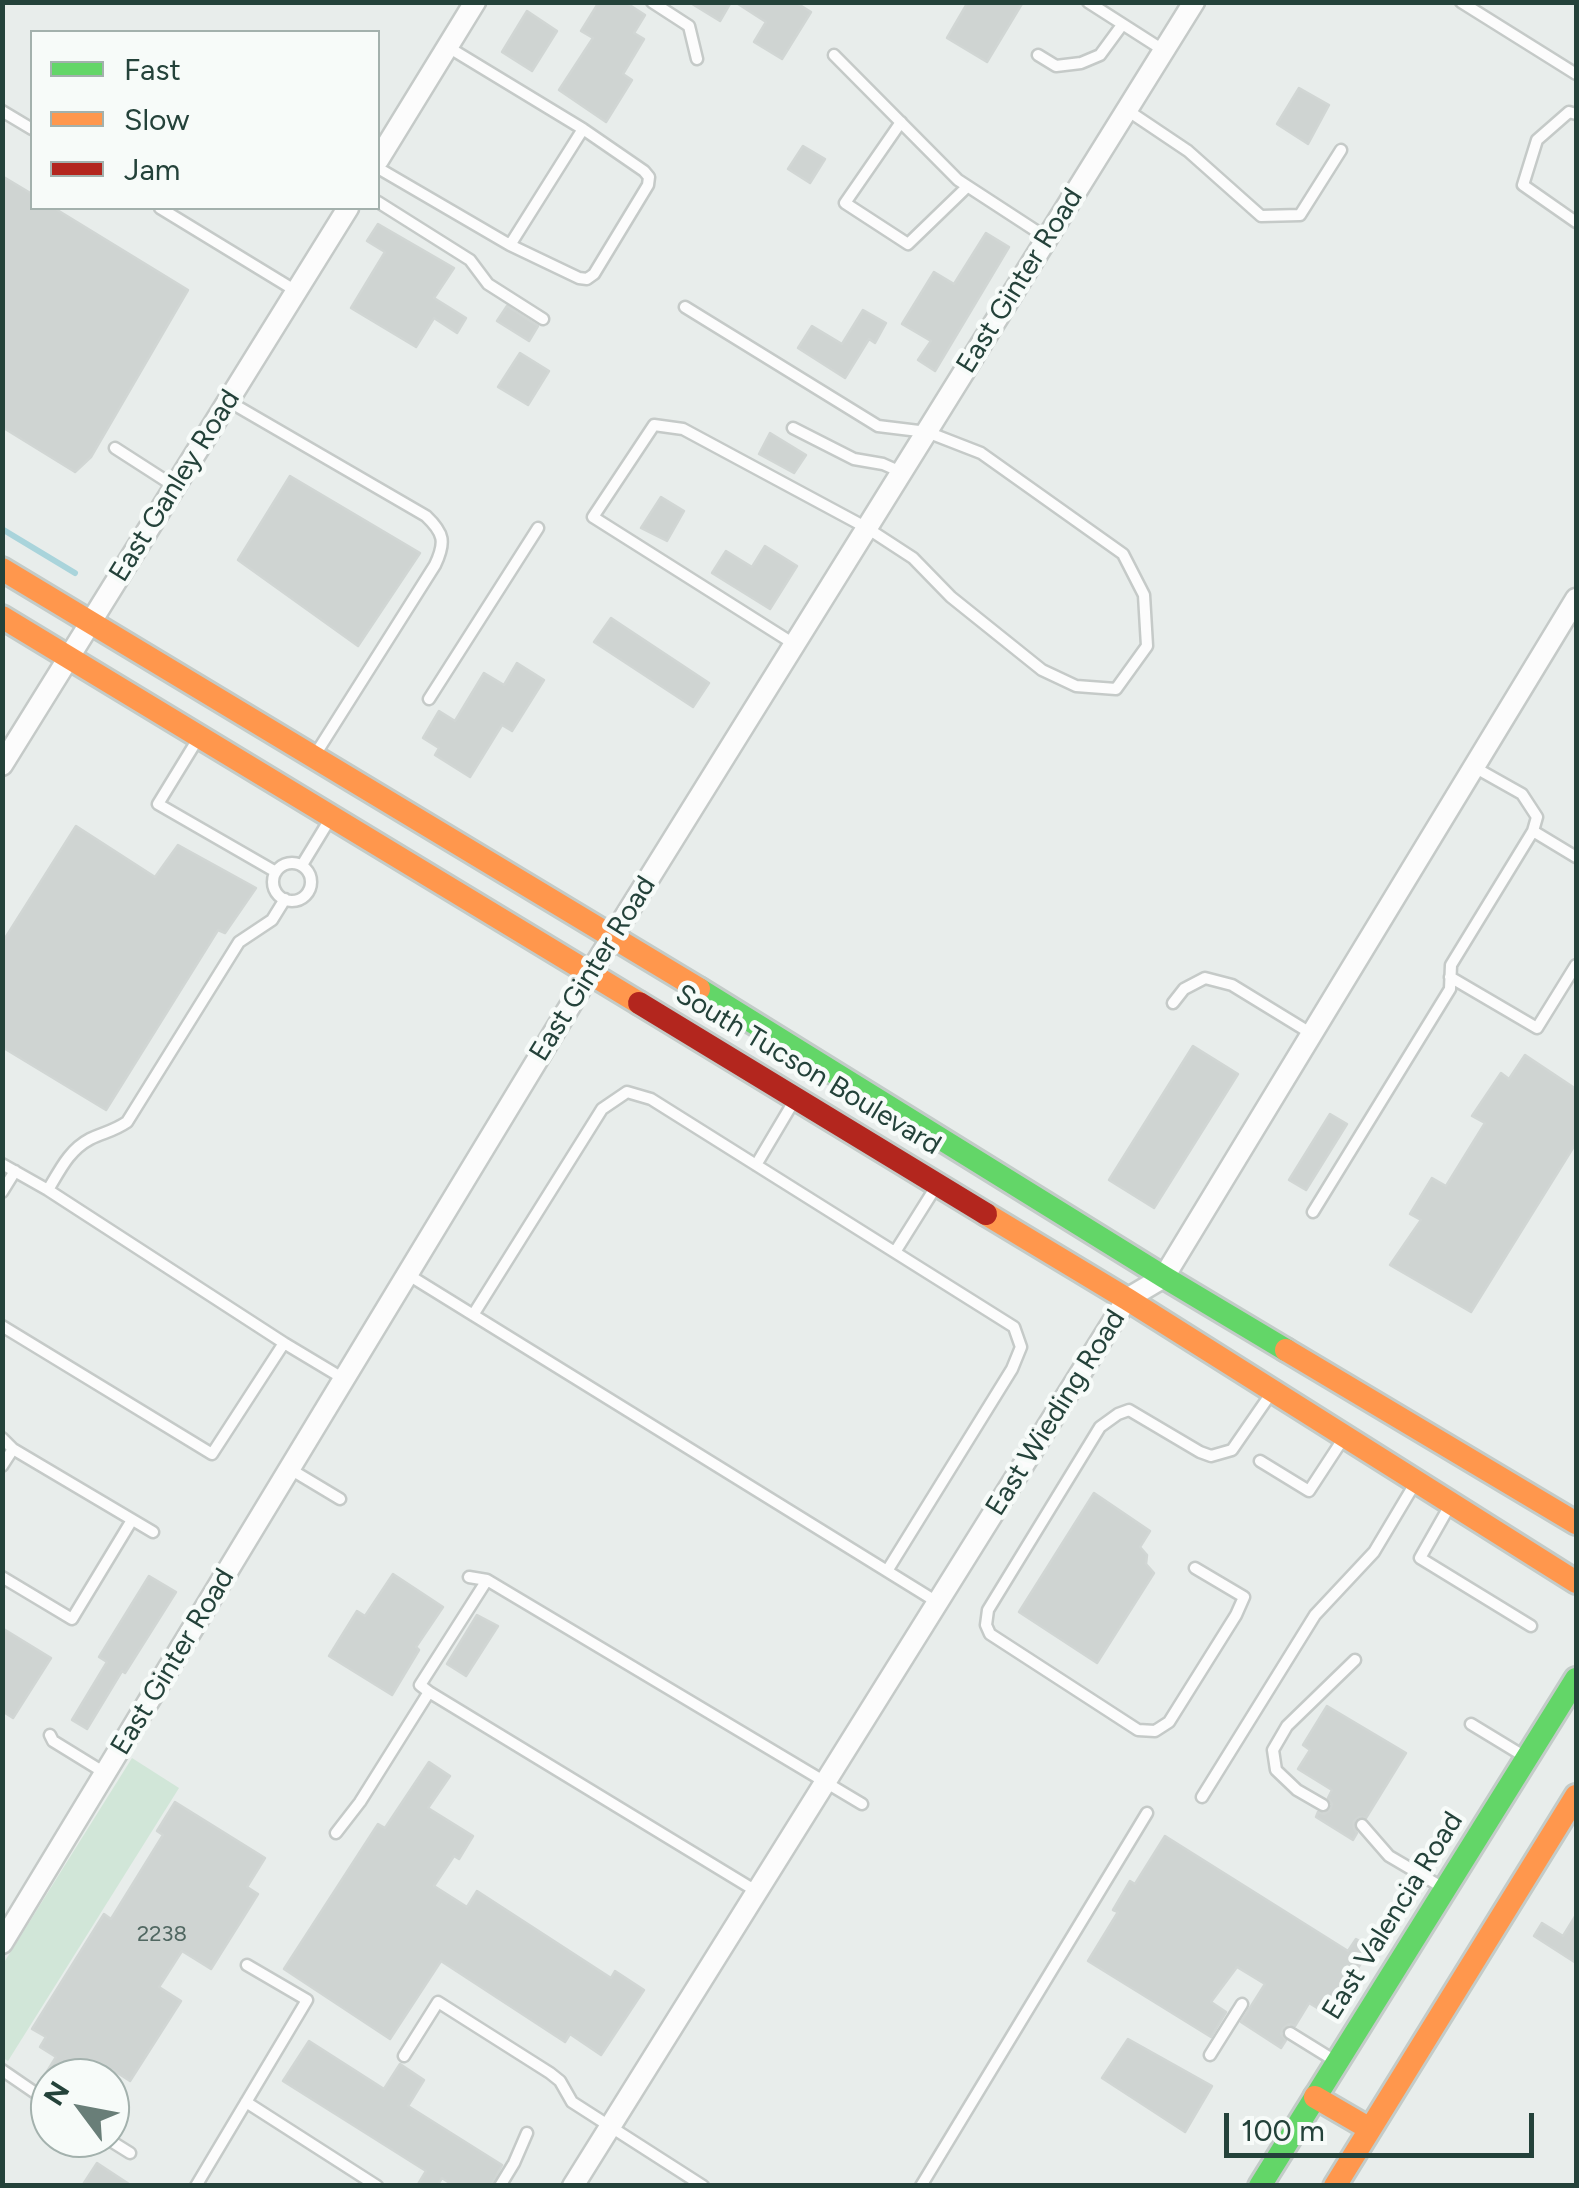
<!DOCTYPE html>
<html>
<head>
<meta charset="utf-8">
<style>
  body { margin:0 }
  #map { position:relative; width:1579px; height:2188px; overflow:hidden; background:#e8edeb; font-family:Figtree,sans-serif }
  canvas { display:block }
  .frame { position:absolute; inset:0; border:5px solid #24423a; pointer-events:none }
  .legend { position:absolute; left:30px; top:30px; width:350px; height:180px; box-sizing:border-box; background:#f7fbf9; border:2px solid #a3b1ad; margin:0; padding:12px 18px; list-style:none; font-size:30px; color:#24423a }
  .legend li { display:flex; align-items:center; gap:20px; height:50px }
  .legend b { width:50px; border:2px solid #a3b1ad }
  .north { position:absolute; left:30px; top:2058px; width:100px; height:100px; box-sizing:border-box; background:#f7fbf9; border:2px solid #a3b1ad; border-radius:50%; rotate:302deg; font-size:28px; font-weight:700; line-height:40px; text-align:center; color:#24423a }
  .north::after { content:''; display:block; margin:auto; width:35px; height:45px; background:#697e78; clip-path:polygon(50% 0,100% 100%,50% 72%,0 100%) }
  .scale { position:absolute; left:1224px; top:2113px; width:310px; height:45px; box-sizing:border-box; border:5px solid #24423a; border-top:0; padding-left:12px; font-size:30px; line-height:35px; white-space:nowrap; color:#24423a; -webkit-text-stroke:8px #f7fbf9; paint-order:stroke }
</style>
</head>
<body>
<div id="map">
<canvas width="1579" height="2188"></canvas>
<div class="frame"></div>
<ul class="legend">
<li><b style="height:12px;background:#63d668"></b>Fast</li>
<li><b style="height:12px;background:#ff974d"></b>Slow</li>
<li><b style="height:12px;background:#b3261e"></b>Jam</li>
</ul>
<div class="north">N</div>
<div class="scale">100 m</div>
</div>
<script>
const context = document.querySelector('canvas').getContext('2d');
context.lineJoin = 'round';
function paint(path, color) { context.fillStyle = color; context.fill(path, 'evenodd'); }
function stroke(path, color, width, dash) { context.strokeStyle = color; context.lineWidth = width; context.lineCap = dash ? 'butt' : 'round'; context.setLineDash(dash || []); context.stroke(path); }
function drawText(font, color, halo, rows, align = 'center') {
  context.font = font + ' Figtree,sans-serif'; context.lineWidth = 9; context.setLineDash([]); context.textBaseline = 'middle'; context.strokeStyle = halo; context.fillStyle = color; for (const [text, x, y, turn = 0] of rows) {
    context.save(); context.translate(x, y); context.rotate((+turn || 0) * Math.PI / 180); context.textAlign = isNaN(turn) ? turn : align; if (halo) context.strokeText(text, 0, 0); context.fillText(text, 0, 0); context.restore();
  }
}
const green = new Path2D(`
  M132 1758 179 1788 8 2061 3 2058V1964Z`);
const stream = new Path2D(`
  M2 529 75 573`);
const building = new Path2D(`
  M599 2H625L645 15 634 33 644 39 623 74 632 80 606 122 559 90 593 38 581 31Z
  M689 2H731L720 21Z
  M735 2H795L811 12 782 59 754 42 766 22Z
  M968 2H1023L987 62 947 38Z
  M527 11 557 31 532 71 502 52Z
  M1299 88 1329 105 1308 144 1277 124Z
  M803 146 825 159 810 183 788 169Z
  M2 176 32 194V208H54L188 290 91 457 75 472 2 427Z
  M378 224 454 268 434 298 466 318 457 333 434 318 416 347 351 308 385 252 367 241Z
  M986 233 1009 247 935 371 918 360 931 341 902 324 934 272 954 284Z
  M507 306 538 326 529 341 497 321Z
  M863 310 886 323 875 343 869 339 845 378 798 348 812 326 842 344Z
  M520 353 549 371 528 405 498 387Z
  M770 433 806 455 794 473 759 454Z
  M290 476 420 553 358 646 238 560Z
  M661 497 684 511 667 541 641 528Z
  M765 546 797 566 770 609 712 573 726 551 752 567Z
  M611 618 709 683 693 707 594 642Z
  M517 663 544 680 512 731 502 725 470 777 435 755 439 748 423 738 439 711 455 721 484 673 504 685Z
  M76 826 155 877 178 845 256 888 225 933 218 930 106 1110 2 1047V943Z
  M1193 1046 1238 1074 1154 1208 1109 1180Z
  M1525 1055 1576 1089V1143L1471 1312 1390 1265 1421 1220 1410 1214 1432 1178 1446 1186 1485 1123 1472 1116 1501 1073 1509 1079Z
  M1330 1114 1347 1124 1306 1190 1289 1180Z
  M1094 1493 1150 1531 1140 1547 1147 1555 1146 1564 1154 1573 1097 1663 1019 1612Z
  M393 1574 443 1607 416 1647 419 1650 392 1695 329 1656 357 1611 365 1616Z
  M149 1576 176 1592 125 1673 122 1671 87 1729 72 1720 107 1662 99 1657Z
  M477 1615 498 1626 466 1676 447 1664Z
  M2 1628 51 1658 13 1718 2 1711Z
  M1327 1706 1406 1753 1366 1818 1359 1817 1354 1821V1828L1357 1833 1353 1840 1316 1817 1318 1812 1324 1814 1330 1810 1332 1804 1328 1798 1332 1790 1298 1769 1310 1750 1303 1745Z
  M429 1762 450 1776 428 1808 473 1836 459 1859 454 1856 434 1886 467 1907 477 1891 611 1978 615 1971 644 1990 601 2055 570 2034 565 2042 441 1961 390 2039 284 1969 378 1824 385 1828Z
  M175 1802 265 1858 247 1887 258 1894 211 1969 182 1951 159 1987 181 2001 130 2081 113 2070 108 2078H43L56 2057 40 2047 46 2037 32 2029 104 1914 111 1919 163 1835 157 1831Z
  M1165 1836 1348 1951 1356 1939 1371 1947 1329 2015 1309 2003 1295 2026 1289 2024 1283 2028 1281 2034 1286 2040 1281 2048 1241 2022 1265 1984 1237 1967 1211 2002 1226 2012 1211 2037 1088 1961 1118 1912 1113 1910 1130 1881 1135 1884Z
  M1576 1915V1963L1534 1936 1542 1923 1563 1936Z
  M1128 2039 1212 2086 1185 2132 1102 2078Z
  M309 2041 384 2089 400 2064 424 2080 408 2106 502 2165 491 2186H454L442 2178 437 2186H417L426 2171 283 2081Z
  M97 2163 132 2186H82Z`);
const lane = new Path2D(`
  M652 2 689 26 697 59
  M1088 2 1163 50
  M1461 2 1576 74
  M834 55 958 180 1047 238
  M1038 55 1056 66 1081 63 1100 55 1122 25
  M1127 110 1188 151 1261 216 1300 215 1341 150
  M2 111 32 129
  M1576 114 1569 112 1537 140 1523 185 1576 222
  M901 122 845 203 908 244 967 187
  M378 168 510 245 583 129 448 47
  M378 202 470 260 488 284 543 319
  M160 208 296 291
  M510 245 579 278 587 279 594 274 648 185 649 177 644 171 583 129
  M685 307 878 426 927 432 981 453 1123 554 1144 595 1147 646 1116 689 1076 686 1042 670 951 597 913 558 867 528 683 429 654 425 593 517 794 644
  M228 401 426 516C444 533 446 542 435 565L315 755
  M793 428 854 459 883 464 901 472
  M115 448 174 486
  M429 699 538 528
  M196 742 158 804 276 872
  M1474 767 1522 794 1537 817 1533 831 1576 857
  M273 882a19 19 0 1 1 38 0a19 19 0 1 1-38 0Z
  M302 865 330 819
  M1450 977 1537 1028 1576 965
  M1173 1003 1184 989 1205 978 1232 985 1312 1034
  M2 1164 48 1190C60 1170 69 1150 90 1139 104 1132 112 1132 127 1122L239 942 272 920 285 899
  M756 1165 794 1101
  M2 1192 15 1171
  M1313 1212 1450 989 1451 965 1533 831
  M895 1252 937 1185
  M407 1274 937 1602
  M473 1315 602 1109 627 1092 651 1099 1014 1327 1021 1347 1012 1369 887 1571
  M2 1326 212 1454 284 1343 48 1190
  M284 1343 344 1379
  M2 1438 13 1449
  M1260 1461 1309 1491 1343 1439
  M2 1466 13 1449 153 1532
  M290 1469 340 1499
  M1449 1507 1420 1558 1531 1626
  M1195 1568 1244 1597 1236 1615 1169 1722 1155 1731 1138 1730 990 1634 986 1625 988 1610 1100 1427 1118 1414 1129 1410 1200 1452 1211 1456 1232 1450 1272 1392
  M2 1577 72 1619 132 1520
  M469 1577 487 1580
  M429 1692 420 1685 487 1580 862 1804
  M1471 1724 1522 1755
  M50 1735 53 1741 105 1773
  M1202 1797 1315 1615 1374 1552 1414 1485
  M1323 1805 1297 1790 1276 1770 1273 1750 1287 1726 1355 1660
  M1362 1825 1389 1856 1440 1886
  M336 1833 360 1802 429 1692 756 1891
  M1290 2033 1332 2059
  M1210 2055 1242 2004
  M404 2056 438 2002 550 2073 560 2081 572 2102 703 2186
  M2 2070 50 2103
  M246 2102 377 2186
  M106 2138 130 2153
  M196 2186 307 2000 247 1965
  M500 2186 514 2163 527 2133
  M921 2186 1147 1813`);
const street = new Path2D(`
  M378 160 475 2
  M2 765 348 208
  M2 1943 590 973 1194 2
  M573 2186 1127 1299 1164 1277 1576 599`);
const fast = new Path2D(`
  M699 989 1164 1277 1286 1350
  M1260 2186 1576 1679`);
const slow = new Path2D(`
  M2 569 699 989
  M2 617 639 1003
  M986 1214 1127 1299 1576 1582
  M1286 1350 1576 1523
  M1315 2097 1370 2129
  M1335 2186 1576 1796`);
const jam = new Path2D(`
  M639 1003 986 1214`);
const numberNames = [
  ["2238",162,1935]
];
const streetNames = [
  ["East Ginter Road",1020,281,-58],
  ["East Ganley Road",175,486,-58],
  ["East Ginter Road",593,969,-58],
  ["South Tucson Boulevard",808,1070,31],
  ["East Wieding Road",1056,1413,-58],
  ["East Ginter Road",173,1662,-59],
  ["East Valencia Road",1393,1916,-58]
];
paint(green, '#d1e6d8');
stroke(stream, '#a9d4db', 6);
paint(building, '#cfd4d2');
stroke(building, '#d1d6d4', 2.5);
stroke(lane, '#c5cac8', 15);
stroke(street, '#c5cac8', 25);
stroke(fast, '#c3cbc8', 28);
stroke(slow, '#c3cbc8', 28);
stroke(jam, '#c3cbc8', 28);
stroke(lane, '#fcfcfc', 10);
stroke(street, '#fcfcfc', 20);
stroke(fast, '#63d668', 22);
stroke(slow, '#ff974d', 22);
stroke(jam, '#b3261e', 22);
drawText('22px', '#506761', null, numberNames);
drawText('28px', '#24423a', '#f7fbf9', streetNames);
</script>
</body>
</html>
